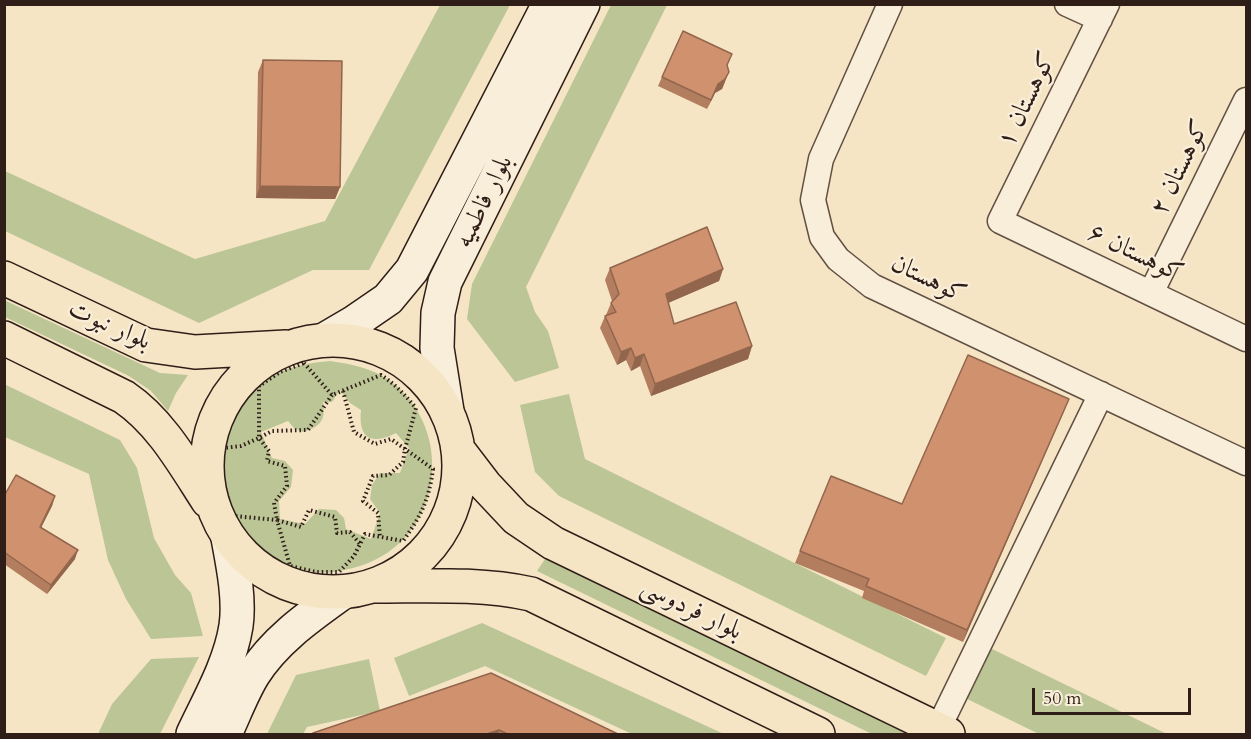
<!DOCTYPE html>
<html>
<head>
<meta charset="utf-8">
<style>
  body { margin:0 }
  #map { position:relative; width:1251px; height:739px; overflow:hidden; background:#f6e5c5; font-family:Cardo,serif }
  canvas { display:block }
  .frame { position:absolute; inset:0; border:6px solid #2f1e18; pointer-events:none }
  .scale { position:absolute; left:1032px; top:688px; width:159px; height:27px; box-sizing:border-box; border:3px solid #2f1e18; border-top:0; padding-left:8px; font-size:18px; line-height:21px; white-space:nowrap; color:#2f1e18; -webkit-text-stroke:4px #f9eed9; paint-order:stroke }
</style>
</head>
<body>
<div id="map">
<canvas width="1251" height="739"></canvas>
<div class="frame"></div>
<div class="scale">50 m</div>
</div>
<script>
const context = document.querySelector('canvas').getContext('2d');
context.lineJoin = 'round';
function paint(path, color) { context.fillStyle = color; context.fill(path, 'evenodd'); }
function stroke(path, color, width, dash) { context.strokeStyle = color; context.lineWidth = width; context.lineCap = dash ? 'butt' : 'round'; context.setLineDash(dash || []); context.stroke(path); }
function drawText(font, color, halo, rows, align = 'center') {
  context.font = font + ' Cardo,Amiri,serif'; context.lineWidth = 4.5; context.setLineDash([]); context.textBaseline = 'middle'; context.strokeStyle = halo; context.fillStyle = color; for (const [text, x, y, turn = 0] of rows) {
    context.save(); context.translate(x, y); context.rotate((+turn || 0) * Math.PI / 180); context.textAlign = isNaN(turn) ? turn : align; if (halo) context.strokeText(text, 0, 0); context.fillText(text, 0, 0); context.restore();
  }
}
const green = new Path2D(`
  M440 5H510L369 270H313L199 323 5 231V171L195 259 325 221Z
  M611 5H667L526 287 535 312 548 331 559 368 515 382 467 319 472 284Z
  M4 300 160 373 188 375 176 393 168 411 151 391 129 376 5 317Z
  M330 361C351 364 372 368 390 381 458 431 441 541 360 566 345 570 331 574 315 572 223 560 191 448 259 386 279 368 305 363 330 361ZM340 390 350 403 361 410C358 438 371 446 396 433L409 448 400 473H380L372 485 370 499 380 513 371 539 346 529 344 518 336 510 319 509 305 524 280 519 279 501 291 487 293 470 285 461 272 458 261 432 288 421 294 428 303 432C321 427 326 419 323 402H332Z
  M4 384 120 440 137 468 154 538 175 575 191 593 203 636 151 639 126 599 108 560 89 474 5 437Z
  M569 394 585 459 946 638 926 676 559 496 535 472 520 405Z
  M547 556 915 734H872L537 571Z
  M482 623 724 734H632L485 666 409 696 394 658Z
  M988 647 1167 734H1039L963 697Z
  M199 657 160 734H98L112 704 151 659Z
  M369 659 380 711 307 727 303 734H267L296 675Z`);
const path = new Path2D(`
  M304 363 332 395 381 375C395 384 405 395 416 408L405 449 433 469C429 500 421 516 403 541L365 534 354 556 339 572H316L290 566 277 520 234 516C224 491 221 475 223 448L241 446 259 438V386L280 372Z
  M343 391 354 432 375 444 391 439 405 449 403 462 389 475 373 476 363 501 378 513 380 538
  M332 395 308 430 272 431 259 438 269 451 267 461 285 466 287 486 274 503 277 520 301 527 309 510 335 517 337 533 350 532 360 544`);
const minor = new Path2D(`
  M890 4 821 159 813 200 822 237 838 259 872 286 1246 463
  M1067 4 1100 19
  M1107 4 1000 221 1246 339
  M1151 293 1246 100
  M938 729 1101 394`);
const secondary = new Path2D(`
  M324 340 353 323 388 299 412 270 549 4
  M447 411 437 348 438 313 445 282 583 4
  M193 734C209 700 230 664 236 626 240 599 233 565 228 538
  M225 734C234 715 242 693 253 675 275 640 310 616 342 593`);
const primary = new Path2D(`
  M4 278 146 345 195 352 286 347
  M4 338 124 397C161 422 184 464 208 501
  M207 466a126 126 0 1 1 252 0a126 126 0 1 1-252 0Z
  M459 451 485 485 516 518 553 543 948 734
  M376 586C428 586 480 583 531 594L818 734`);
const wall = new Path2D(`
  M263 60 340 187 335 199 256 198 258 72Z
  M727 66 725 82 722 89 715 93 707 109 658 86 662 77Z
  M610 268 723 269 719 281 668 303 674 324 752 346 748 359 651 396 640 366 631 371 626 360 617 365 600 328 605 316 606 315 611 303 612 301 605 280Z
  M1064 411 963 642 862 598 864 591 795 563 800 551 902 504Z
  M4 496H55L52 506 41 527 75 559 47 594 4 564Z
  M491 673 620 735H312L313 733Z`);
const shadedWall = new Path2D(`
  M729 72 722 89 715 93 707 109 718 84Z
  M260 186 340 187 335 199 256 198Z
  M723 269 719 281 661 306 666 294Z
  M752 346 748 359 651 396 655 384Z
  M631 348 626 360 617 365 621 352Z
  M644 354 640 366 631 371 635 358Z
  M1069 399 1064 411 963 642 967 630Z
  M55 496 52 506 37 536 40 527Z
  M78 550 75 559 47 594 51 585Z
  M499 730 498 735H484Z`);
const building = new Path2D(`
  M683 31 732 54 727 65 729 72 725 79 718 84 711 100 662 77Z
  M263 60 342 61 340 187 260 186Z
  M707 227 723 269 666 294 674 324 736 302 752 346 655 384 644 354 635 358 631 348 621 352 605 316 616 312 611 303 619 294 610 268Z
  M968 355 1069 399 967 630 866 586 869 579 800 551 831 476 902 504Z
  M16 475 55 496 40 527 78 550 51 585 4 552V496Z
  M491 673 620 735H510L499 730 484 735H313V733Z`);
const streetNames = [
  ["کوهستان ۱",1028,100,-64],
  ["کوهستان ۲",1181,168,-64],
  ["بلوار فاطمیه",485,202,-64],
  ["کوهستان ۶",1135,254,26],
  ["کوهستان",928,280,26],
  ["بلوار نبوت",109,326,24],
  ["بلوار فردوسی",691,610,26]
];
paint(green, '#bbc595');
stroke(minor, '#615043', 27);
stroke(secondary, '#2f1e18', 36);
stroke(primary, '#2f1e18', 36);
stroke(path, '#2f1e18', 4, [1.5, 3]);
stroke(minor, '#f9eed9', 24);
stroke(secondary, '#f9eed9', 33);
stroke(primary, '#f6e5c5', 33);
paint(wall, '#b37d5f');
paint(shadedWall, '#92664d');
paint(building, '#d0916e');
stroke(building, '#92664d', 1.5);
drawText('26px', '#2f1e18', '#f9eed9', streetNames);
</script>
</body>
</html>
